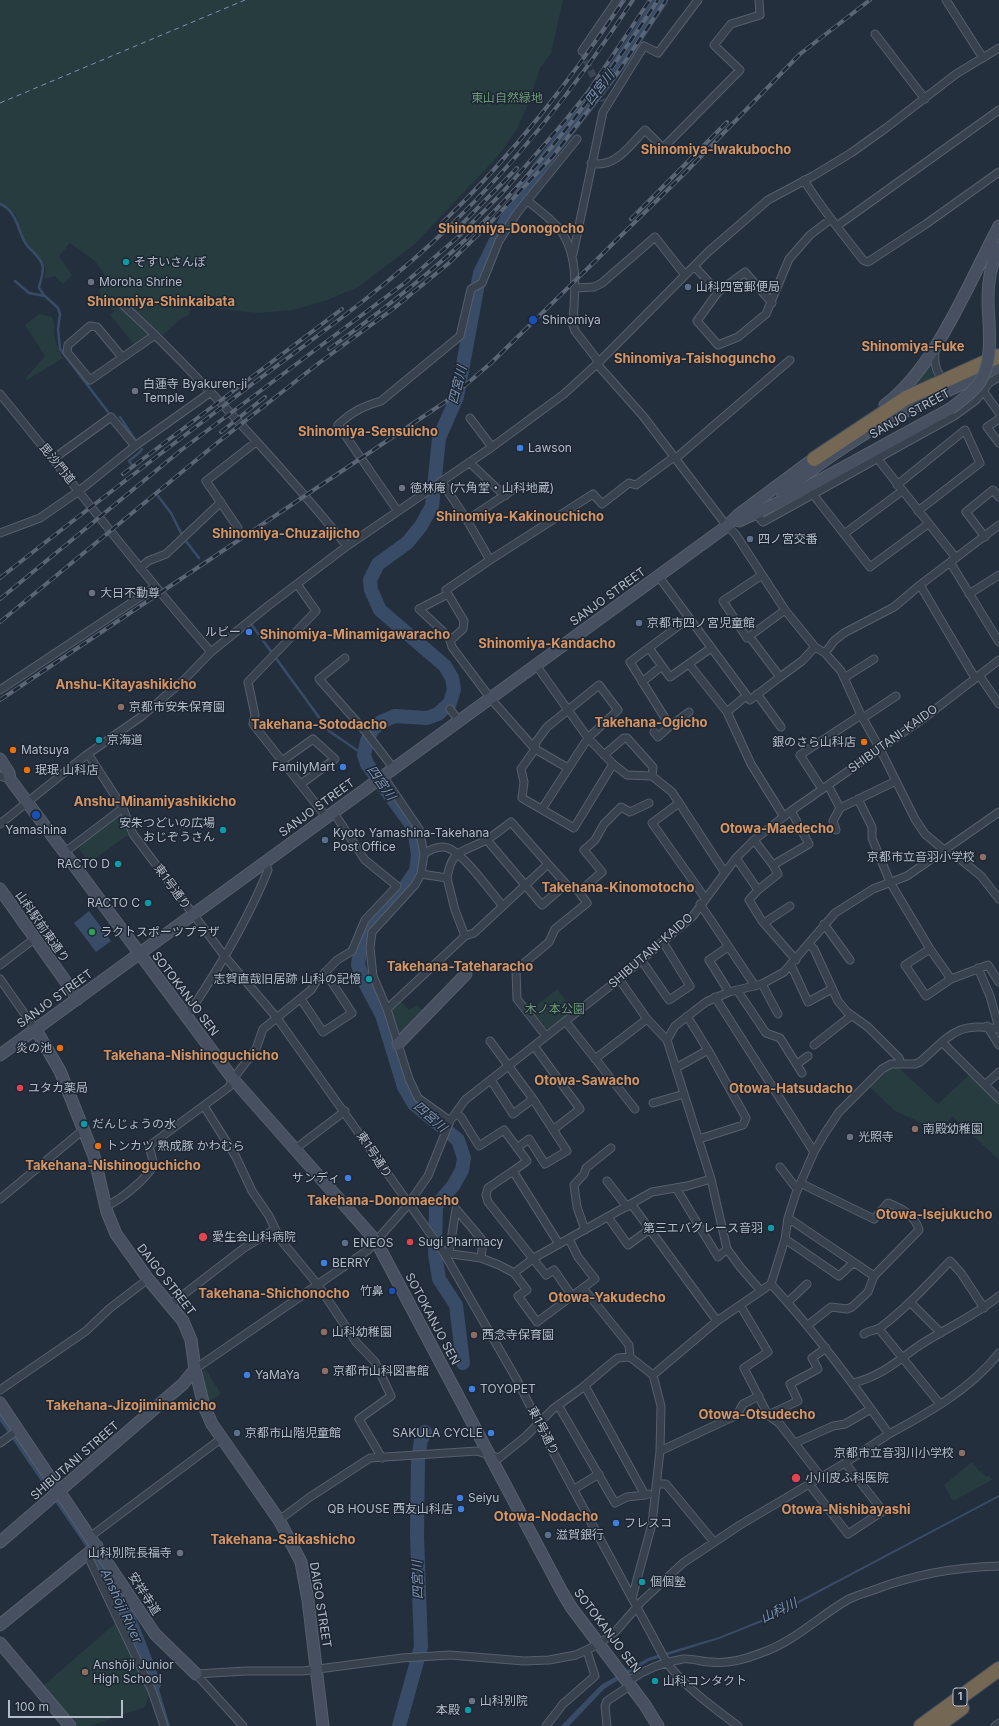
<!DOCTYPE html>
<html>
<head>
<meta charset="utf-8">
<style>
  body { margin:0 }
  #map { position:relative; width:999px; height:1726px; overflow:hidden; background:#242f3e; font-family:Inter,sans-serif }
  canvas { display:block }
  .scale { position:absolute; left:8px; top:1700px; width:115px; height:18px; box-sizing:border-box; border:2px solid #b4bcc9; border-top:0; padding-left:5px; font-size:12px; line-height:14px; white-space:nowrap; color:#b4bcc9; -webkit-text-stroke:3px #1d2633; paint-order:stroke }
</style>
</head>
<body>
<div id="map">
<canvas width="999" height="1726"></canvas>
<div class="scale">100 m</div>
</div>
<script>
const context = document.querySelector('canvas').getContext('2d');
context.lineJoin = 'round';
function paint(path, color) { context.fillStyle = color; context.fill(path, 'evenodd'); }
function stroke(path, color, width, dash) { context.strokeStyle = color; context.lineWidth = width; context.lineCap = dash ? 'butt' : 'round'; context.setLineDash(dash || []); context.stroke(path); }
function drawText(font, color, halo, rows, align = 'center') {
  context.font = font + ' Inter,"Noto Sans JP",sans-serif'; context.lineWidth = 3; context.setLineDash([]); context.textBaseline = 'middle'; context.strokeStyle = halo; context.fillStyle = color; for (const [text, x, y, turn = 0] of rows) {
    context.save(); context.translate(x, y); context.rotate((+turn || 0) * Math.PI / 180); context.textAlign = isNaN(turn) ? turn : align; if (halo) context.strokeText(text, 0, 0); context.fillText(text, 0, 0); context.restore();
  }
}
const green = new Path2D(`
  M0 0H563L551 53 540 68 529 102 517 129 498 156 415 244 358 287 327 300 293 310 259 313 238 311 215 308 175 298 191 309 189 315 182 318 163 335 126 310 125 312 148 334 134 344 110 315 115 311 103 302 99 290 109 281 95 261 70 243 59 256 72 275 63 284 55 276 44 279 46 269 22 240 16 215 0 203Z
  M39 314 52 317C55 324 54 326 54 333 55 342 58 350 63 358L27 380 25 379 45 356 25 325Z
  M929 362 935 379 911 388Z
  M119 815H122L128 835 89 863 79 849V845Z
  M557 989 572 1008 570 1014 550 1029 545 1027 531 1010Z
  M398 998 409 1010 417 1005 426 1014 398 1044 387 1009Z
  M891 1067H898L901 1070 938 1104 969 1075 999 1100V1160L952 1116 941 1132 895 1111 870 1087Z
  M205 1368 221 1394 208 1402 201 1376Z
  M972 1462 980 1472 982 1471 986 1477 989 1475 992 1480 953 1501 944 1485Z
  M117 1622 149 1695 145 1707 90 1726H77L44 1685Z`);
const water = new Path2D(`
  M89 911 111 941 96 952 74 923Z
  M0 1414 100 1561 159 1689 170 1726H166L163 1713 142 1661 102 1573 84 1544 0 1421Z
  M999 1495V1497L767 1620 719 1639 649 1661 604 1689 569 1726H561L601 1685 648 1658 719 1637 766 1618Z`);
const stream = new Path2D(`
  M0 204C18 212 17 230 26 244 31 251 39 256 42 264 45 272 40 280 39 288L44 295
  M15 281 29 293 45 296 58 308 60 314 58 329 60 349 108 412
  M120 417 136 441
  M132 465 129 461 140 452 142 449
  M158 496 171 513 181 533
  M185 540 199 558
  M251 624 329 731 364 755`);
const river = new Path2D(`
  M463 1363 456 1305 439 1279 435 1254 436 1206 453 1186 462 1170 464 1158 458 1140 414 1104 404 1087 382 1015 367 987 358 965 362 938 370 923 405 887 416 871 418 855 414 828 367 764 364 755 367 741 372 730 381 722 395 716 427 718 438 714 450 703 454 689 452 678 445 666 380 610 371 590 370 580 378 564 407 543 421 526 432 506 439 438 457 397 480 273 507 218 538 169 618 65 661 0
  M92 1551C120 1591 137 1638 154 1684
  M399 1726 421 1647 417 1536 418 1459 421 1440 425 1432`);
const ferry = new Path2D(`
  M0 103 245 0`);
const streetTunnel = new Path2D(`
  M582 51 604 101`);
const street = new Path2D(`
  M946 0 983 58
  M875 34 925 99
  M582 51 617 0
  M591 163C615 169 630 145 645 130L663 148 740 70 714 45 731 24 760 15 759 0
  M804 180C821 208 843 234 863 260L868 262 926 224 999 172
  M527 200C539 211 555 221 563 234 580 262 574 295 573 325L575 331 599 362
  M837 226 999 110
  M573 254 603 112 644 46 658 53 698 0
  M694 266 718 292 697 321 718 345 738 337 766 314 789 259 810 235 831 219
  M574 288 594 287 602 283 655 237 685 275
  M718 292 745 272 772 303
  M121 303 155 335
  M935 348C934 360 935 377 948 380
  M122 357 97 327 90 326 68 345 67 352 90 380 155 335C222 402 287 473 347 546
  M597 364 643 416 723 521 736 535 785 610 815 647 825 653 841 671 861 715 880 749 915 819 925 834 944 850 959 858 981 876 999 899
  M984 392 999 413
  M0 394C71 480 138 569 211 652
  M470 418 492 447
  M999 419 987 427 999 443
  M877 458 956 558
  M53 459 111 417 135 446
  M675 459 790 360
  M469 462 505 496
  M441 481 467 520 490 560 593 494 602 504 629 483 636 485 674 457
  M897 485 965 430 980 463 918 511
  M812 493 870 567 928 524
  M397 510 338 425C351 412 364 406 381 401L460 336 471 289 482 283 499 241 517 213 577 139
  M755 513 763 522 954 416 976 400 989 383 999 377
  M467 520 511 491
  M238 528 206 481 256 442
  M0 533 40 518 79 491 135 446 211 392
  M844 534 902 491
  M985 537 966 512 993 490 999 497
  M950 562 999 642
  M140 568 148 561 166 554 221 502
  M762 575 723 601 747 638 785 610
  M659 577 750 700 780 677
  M297 584 316 611 248 682 255 715 253 724 327 818
  M920 585 975 678
  M448 594 446 590 490 560
  M969 594 999 575
  M689 618 630 662 670 726 689 712
  M749 636 780 677 802 661 815 647
  M451 640 463 629 464 621 448 594 419 609 449 637 452 647 491 699 535 749 568 768
  M649 648 670 677 711 648
  M825 653 834 641 844 633 894 607 920 585 999 525
  M345 658 319 679 365 731 394 769
  M689 664 727 712 751 764 784 817
  M536 665 588 738 613 764 627 775 652 776 672 792 725 873
  M979 675 999 704
  M844 678 874 659
  M642 682 662 666
  M0 690 155 587
  M757 694 781 727
  M450 709 459 721
  M727 712 746 696
  M863 718 896 696
  M654 732 658 737 670 726
  M88 754 123 808 133 834 226 958 277 1018 444 1253 517 1380 551 1448 667 1663C686 1688 713 1707 738 1726
  M604 755 624 738H627L653 767 652 776
  M282 761 313 739 335 759 301 784
  M0 776 10 779
  M383 776 419 829 424 854 421 874 415 885 372 932 370 948 373 976 387 1009 409 1079 418 1098 450 1121
  M828 785 840 808 896 781
  M822 789 800 755 861 715
  M858 799 872 827V838L890 882 930 949 951 979
  M679 803 652 823 705 898
  M542 809 588 738 618 710 599 685 547 727 536 742 535 749 521 769 524 782 522 798 574 828 613 764
  M0 824 85 756 142 716 184 680 211 652 268 606 347 546 492 447 564 394 599 362 708 252 768 200 813 176 851 153 886 128 956 74 999 48
  M836 830 833 821 840 808
  M487 840 542 905 566 884 548 864
  M754 840 773 865 809 844 791 811
  M65 852 123 808
  M424 854C431 849 439 845 448 848 464 854 490 891 502 905
  M736 858 758 890
  M773 865 778 874 758 890 749 900 762 921 796 960
  M447 878 455 910 465 936
  M700 904 755 986
  M764 923 790 906
  M824 924 850 960
  M809 944 814 949 838 1001 847 1012 868 1027 899 1058 901 1063
  M728 947 709 960 729 992
  M930 949 905 965 926 996 951 979 988 965 999 982
  M642 961 669 1000 690 986 663 942
  M0 965 34 939
  M791 965 808 1002 832 989
  M978 968 990 996 999 1028
  M0 979 36 1030
  M619 979 647 1019 667 1040 711 1179 727 1249 741 1268 761 1291
  M762 984 778 1014
  M737 990 766 1033 780 1038 802 1073
  M715 997 814 1152
  M301 999 323 1032 352 1013 325 972
  M387 1009 465 936 474 933 548 864 511 822C503 828 495 835 486 840 463 853 452 848 447 878L421 874
  M687 1016 708 1050 746 1118 743 1125 699 1139
  M187 1018 191 1010C221 965 248 920 268 870L265 862
  M566 1022 635 1109
  M987 1026 999 1045
  M546 1036 517 999 516 970 549 942 555 929 587 903 579 892 602 872 584 850 595 840 604 824 621 807 630 812 649 803
  M667 1040 675 1026 706 1002 729 992 762 984 784 972 835 913 873 889 907 876 999 812
  M490 1041 533 1099 567 1151 545 1164 529 1139 517 1148
  M942 1042 999 1099
  M814 1045 851 1016
  M534 1046 580 1109 554 1129
  M595 1059 647 1019
  M797 1064 808 1056
  M676 1068 708 1050
  M491 1080 513 1114 533 1099
  M985 1085 999 1072
  M653 1103 684 1094
  M204 1106 236 1157 252 1191 269 1216 280 1239 318 1285 356 1342 375 1362 391 1396 359 1419 382 1458
  M455 1114 461 1117 479 1146 504 1130 527 1161 513 1171 559 1244
  M295 1149 345 1111
  M780 1167 797 1189
  M513 1171 488 1188 486 1195 488 1202 546 1275 554 1270 572 1296
  M607 1181 627 1207
  M800 1183 874 1219 888 1203C901 1208 915 1215 919 1230L874 1276 868 1292 852 1307 847 1309 831 1307 808 1325
  M676 1188 718 1257 727 1249
  M0 1199 83 1130
  M632 1205 717 1321
  M106 1206C121 1200 146 1179 154 1165L149 1146 229 1087 233 1079 256 1049 263 1029 311 990 316 982 337 960 352 951 365 920 397 886 365 860 334 813
  M608 1217 628 1245 650 1229
  M788 1218 874 1276
  M585 1230 577 1207 574 1185 584 1174 586 1168 611 1148
  M785 1239 839 1276 853 1263
  M444 1253 481 1258 499 1265 514 1273 527 1290 518 1296 537 1322 595 1279 578 1257 569 1239
  M449 1253 456 1209 483 1241 481 1258
  M514 1273 534 1258 652 1192 687 1186 711 1179
  M771 1284 785 1239 788 1218 796 1193 814 1152 825 1133 839 1112 882 1069 891 1064H915L920 1062C950 1036 956 1021 999 1029
  M583 1288 629 1345 630 1357
  M788 1302 807 1284
  M910 1302 941 1333
  M170 1305 244 1248 275 1229
  M740 1305 768 1352 744 1368 768 1415 779 1423 821 1477
  M879 1329 940 1404
  M864 1334C869 1330 876 1331 881 1327 906 1308 928 1284 950 1261L961 1273 984 1308
  M195 1369 368 1250 407 1206 428 1176 450 1121 465 1100 619 979 693 916 736 858 754 840 791 811 924 718 999 660
  M853 1383C882 1376 897 1361 920 1345 946 1328 975 1316 999 1296
  M585 1386 645 1495 649 1494
  M0 1390 86 1331 109 1309 148 1279
  M558 1405 615 1503 627 1497 645 1495
  M768 1415 798 1401 790 1384 818 1369 812 1358 826 1348
  M889 1434C928 1413 971 1389 999 1353
  M0 1443 18 1430
  M795 1443 833 1426 845 1424 871 1409
  M660 1451 737 1415 743 1404 759 1396
  M656 1484H666L714 1542
  M809 1484 848 1534 883 1511 845 1463
  M574 1489 599 1474
  M91 1536 222 1438
  M87 1554 152 1691 164 1726
  M632 1598 652 1524 660 1451 661 1406 653 1375
  M196 1674 246 1671H303L402 1658 450 1655 524 1661 549 1660 576 1655 599 1644 616 1631 642 1601 683 1563 740 1525 845 1463 889 1434C851 1381 815 1332 771 1284L717 1321 653 1375 630 1357 618 1358 609 1365 582 1388 553 1409 525 1437 499 1458 477 1451 370 1458 310 1497 279 1520
  M196 1674 243 1726
  M628 1681C644 1670 663 1662 683 1659 692 1658 702 1662 710 1662 726 1664 746 1659 761 1653 794 1642 819 1616 849 1599 856 1596 864 1593 871 1591 912 1575 956 1567 999 1566
  M546 1726 563 1704 595 1676 587 1651
  M607 1726 605 1706 607 1701 631 1685
  M995 1726 999 1723`);
const secondary = new Path2D(`
  M989 321C987 297 987 271 999 248
  M885 405C936 367 969 282 999 226
  M782 492C814 468 846 444 881 424 919 403 959 385 999 367
  M739 521 782 501 950 409
  M0 759 9 773 10 779 27 802 233 1079 376 1241 561 1590 571 1607 645 1705 658 1726
  M0 889 78 999
  M36 1030 60 1071 94 1156 107 1212 116 1234 148 1279 183 1321 191 1340 195 1369 204 1406 212 1424 279 1520 301 1562 308 1600 323 1726
  M398 1044 466 974
  M0 1055 727 526 738 515 820 454
  M0 1403 155 1634 196 1674
  M0 1542 183 1384 195 1369
  M0 1625 97 1546
  M0 1643 70 1726`);
const highway = new Path2D(`
  M814 459 906 398 999 356
  M921 1726 999 1669
  M937 1726 962 1708`);
const rail = new Path2D(`
  M631 219 727 122
  M442 223C513 155 570 81 624 0
  M457 229 517 168
  M329 349C372 318 414 286 453 251 534 178 598 91 658 0
  M221 432 265 397
  M123 474 342 309
  M0 578C83 512 167 449 251 385 320 334 389 285 451 225 521 158 580 81 633 0
  M0 599 180 451 406 282 458 237 502 193 564 122 588 92 650 0
  M0 622 217 443 319 363 393 309 449 263 492 221 553 156 618 72 666 0
  M0 700 448 400 491 363 534 321 684 174 800 54 870 0`);
const secondaryBridge = new Path2D(`
  M950 409C960 401 973 393 980 382 991 364 990 341 989 321`);
const markers = [
  [126,262,4,"#0f9aa8"],
  [91,282,4,"#6b7280"],
  [688,287,4,"#5c6f8a"],
  [533,320,5,"#1a4fb4"],
  [135,391,4,"#6b7280"],
  [520,448,4,"#3f7fe0"],
  [402,488,4,"#6b7280"],
  [750,539,4,"#5c6f8a"],
  [92,593,4,"#6b7280"],
  [639,623,4,"#5c6f8a"],
  [249,632,4,"#3f7fe0"],
  [121,707,4,"#8d6e63"],
  [99,740,4,"#0f9aa8"],
  [864,742,4,"#e8710a"],
  [13,750,4,"#e8710a"],
  [343,767,4,"#3f7fe0"],
  [27,770,4,"#e8710a"],
  [36,815,5,"#1a4fb4"],
  [223,830,4,"#0f9aa8"],
  [325,840,4,"#5c6f8a"],
  [983,857,4,"#8d6e63"],
  [118,864,4,"#0f9aa8"],
  [148,903,4,"#0f9aa8"],
  [92,932,4,"#2e9e5b"],
  [369,979,4,"#0f9aa8"],
  [60,1048,4,"#e8710a"],
  [20,1088,4,"#e0444e"],
  [84,1124,4,"#0f9aa8"],
  [915,1129,4,"#8d6e63"],
  [850,1137,4,"#6b7280"],
  [98,1146,4,"#e8710a"],
  [348,1178,4,"#3f7fe0"],
  [771,1228,4,"#0f9aa8"],
  [203,1237,5,"#e0444e"],
  [410,1242,4,"#e0444e"],
  [345,1243,4,"#5c6f8a"],
  [324,1263,4,"#3f7fe0"],
  [392,1291,4,"#1a4fb4"],
  [324,1332,4,"#8d6e63"],
  [474,1335,4,"#8d6e63"],
  [325,1371,4,"#8d6e63"],
  [247,1375,4,"#3f7fe0"],
  [472,1389,4,"#3f7fe0"],
  [237,1433,4,"#5c6f8a"],
  [491,1433,4,"#3f7fe0"],
  [962,1453,4,"#8d6e63"],
  [796,1478,5,"#e0444e"],
  [460,1498,4,"#3f7fe0"],
  [461,1509,4,"#3f7fe0"],
  [616,1523,4,"#3f7fe0"],
  [548,1535,4,"#5c6f8a"],
  [180,1553,4,"#6b7280"],
  [642,1582,4,"#0f9aa8"],
  [85,1672,4,"#8d6e63"],
  [655,1681,4,"#0f9aa8"],
  [472,1701,4,"#6b7280"],
  [468,1710,4,"#0f9aa8"]
];
const shields = [
  [960,1697,14]
];
const shieldNames = [
  ["1",960,1697]
];
const parkNames = [
  ["東山自然緑地",507,98],
  ["木ノ本公園",555,1009]
];
const poiNames = [
  ["そすいさんぽ",134,262],
  ["Moroha Shrine",99,282],
  ["山科四宮郵便局",696,287],
  ["Shinomiya",542,320],
  ["白蓮寺 Byakuren-ji",143,384],
  ["Temple",143,398],
  ["Lawson",528,448],
  ["徳林庵 (六角堂・山科地蔵)",410,488],
  ["四ノ宮交番",758,539],
  ["大日不動尊",100,593],
  ["京都市四ノ宮児童館",647,623],
  ["ルビー",241,632,"right"],
  ["京都市安朱保育園",129,707],
  ["京海道",107,740],
  ["銀のさら山科店",856,742,"right"],
  ["Matsuya",21,750],
  ["FamilyMart",335,767,"right"],
  ["珉珉 山科店",35,770],
  ["安朱つどいの広場",215,823,"right"],
  ["おじぞうさん",215,837,"right"],
  ["Yamashina",36,830,"center"],
  ["Kyoto Yamashina-Takehana",333,833],
  ["Post Office",333,847],
  ["京都市立音羽小学校",975,857,"right"],
  ["RACTO D",110,864,"right"],
  ["RACTO C",140,903,"right"],
  ["ラクトスポーツプラザ",100,932],
  ["志賀直哉旧居跡 山科の記憶",361,979,"right"],
  ["炎の池",52,1048,"right"],
  ["ユタカ薬局",28,1088],
  ["だんじょうの水",92,1124],
  ["南殿幼稚園",923,1129],
  ["光照寺",858,1137],
  ["トンカツ 熟成豚 かわむら",106,1146],
  ["サンディ",340,1178,"right"],
  ["第三エバグレース音羽",763,1228,"right"],
  ["愛生会山科病院",212,1237],
  ["Sugi Pharmacy",418,1242],
  ["ENEOS",353,1243],
  ["BERRY",332,1263],
  ["竹鼻",384,1291,"right"],
  ["山科幼稚園",332,1332],
  ["西念寺保育園",482,1335],
  ["京都市山科図書館",333,1371],
  ["YaMaYa",255,1375],
  ["TOYOPET",480,1389],
  ["京都市山階児童館",245,1433],
  ["SAKULA CYCLE",483,1433,"right"],
  ["京都市立音羽川小学校",954,1453,"right"],
  ["小川皮ふ科医院",805,1478],
  ["Seiyu",468,1498],
  ["QB HOUSE 西友山科店",453,1509,"right"],
  ["フレスコ",624,1523],
  ["滋賀銀行",556,1535],
  ["山科別院長福寺",172,1553,"right"],
  ["個個塾",650,1582],
  ["Anshōji Junior",93,1665],
  ["High School",93,1679],
  ["山科コンタクト",663,1681],
  ["山科別院",480,1701],
  ["本殿",460,1710,"right"]
];
const streetNames = [
  ["SANJO STREET",910,414,-29],
  ["毘沙門道",57,464,51],
  ["SANJO STREET",608,597,-36],
  ["SHIBUTANI-KAIDO",893,739,-36],
  ["SANJO STREET",317,808,-36],
  ["東1号通り",172,887,54],
  ["山科駅前東通り",42,927,55],
  ["SHIBUTANI-KAIDO",651,951,-41],
  ["SOTOKANJO SEN",185,994,53],
  ["SANJO STREET",55,999,-36],
  ["東1号通り",374,1155,56],
  ["DAIGO STREET",166,1280,52],
  ["SOTOKANJO SEN",432,1319,62],
  ["東1号通り",543,1431,63],
  ["SHIBUTANI STREET",75,1461,-41],
  ["安祥寺道",144,1594,57],
  ["DAIGO STREET",320,1605,81],
  ["SOTOKANJO SEN",607,1631,53]
];
const waterNames = [
  ["四宮川",600,88,-52],
  ["四宮川",458,385,-76],
  ["四宮川",381,783,55],
  ["四宮川",430,1117,41],
  ["四宮川",418,1580,-92],
  ["Anshōji River",121,1606,65],
  ["山科川",779,1611,-26]
];
const neighbourhoodNames = [
  ["Shinomiya-Iwakubocho",716,150],
  ["Shinomiya-Donogocho",511,229],
  ["Shinomiya-Shinkaibata",161,302],
  ["Shinomiya-Fuke",913,347],
  ["Shinomiya-Taishoguncho",695,359],
  ["Shinomiya-Sensuicho",368,432],
  ["Shinomiya-Kakinouchicho",520,517],
  ["Shinomiya-Chuzaijicho",286,534],
  ["Shinomiya-Minamigawaracho",355,635],
  ["Shinomiya-Kandacho",547,644],
  ["Anshu-Kitayashikicho",126,685],
  ["Takehana-Ogicho",651,723],
  ["Takehana-Sotodacho",319,725],
  ["Anshu-Minamiyashikicho",155,802],
  ["Otowa-Maedecho",777,829],
  ["Takehana-Kinomotocho",618,888],
  ["Takehana-Tateharacho",460,967],
  ["Takehana-Nishinoguchicho",191,1056],
  ["Otowa-Sawacho",587,1081],
  ["Otowa-Hatsudacho",791,1089],
  ["Takehana-Nishinoguchicho",113,1166],
  ["Takehana-Donomaecho",383,1201],
  ["Otowa-Isejukucho",934,1215],
  ["Takehana-Shichonocho",274,1294],
  ["Otowa-Yakudecho",607,1298],
  ["Takehana-Jizojiminamicho",131,1406],
  ["Otowa-Otsudecho",757,1415],
  ["Otowa-Nishibayashi",846,1510],
  ["Otowa-Nodacho",546,1517],
  ["Takehana-Saikashicho",283,1540]
];
paint(green, '#263c3f');
paint(water, '#394c67');
stroke(stream, '#394c67', 2.5);
stroke(river, '#394c67', 14);
stroke(ferry, '#7c92b1', 1, [5, 4]);
stroke(streetTunnel, '#3a4453', 7, [7, 3.5]);
stroke(street, '#565f6c', 9);
stroke(secondary, '#565f6c', 13);
stroke(highway, '#434c59', 16);
stroke(street, '#38414e', 7);
stroke(secondary, '#465061', 11);
stroke(highway, '#746855', 14);
stroke(rail, '#5a6575', 4);
stroke(rail, '#1d2633', 2.5, [8]);
stroke(secondaryBridge, '#565f6c', 13, []);
stroke(secondaryBridge, '#465061', 11);
for (const [x, y, r, color] of markers) { const dot = new Path2D(); dot.arc(x, y, r, 0, 2 * Math.PI); context.fillStyle = color; context.fill(dot); stroke(dot, '#1d2633', 1.5); }
for (const [x, y, w] of shields) { const box = new Path2D(); box.roundRect(x - w / 2, y - 9, w, 18, 3); context.fillStyle = '#1d2633'; context.fill(box); stroke(box, '#b4bcc9', 1); }
drawText('bold 11px', '#b4bcc9', null, shieldNames);
drawText('12px', '#6b9a76', '#1d2633', parkNames);
drawText('12px', '#b4bcc9', '#1d2633', poiNames, 'left');
drawText('12px', '#b4bcc9', '#1d2633', streetNames);
drawText('italic 13px', '#7c92b1', '#1d2633', waterNames);
drawText('bold 13px', '#d59563', '#1d2633', neighbourhoodNames);
</script>
</body>
</html>
